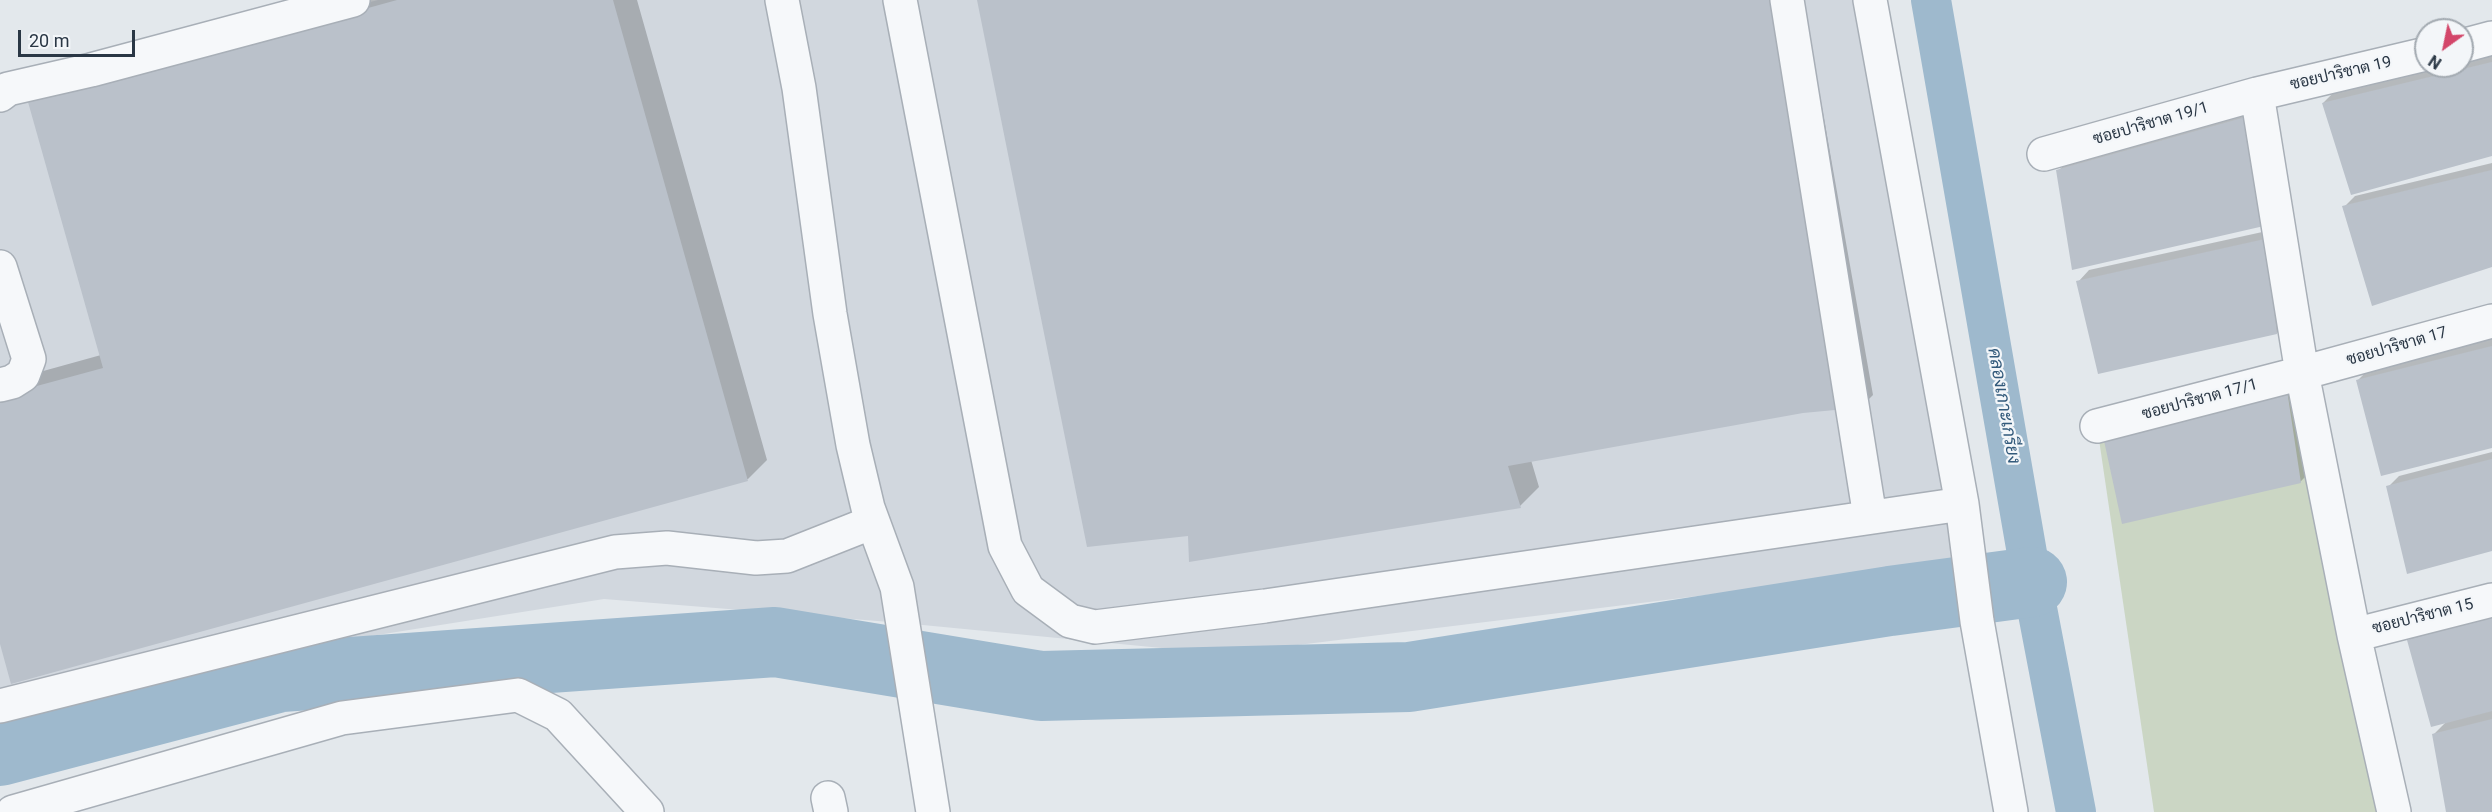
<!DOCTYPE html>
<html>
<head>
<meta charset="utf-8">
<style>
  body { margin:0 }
  #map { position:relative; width:2492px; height:812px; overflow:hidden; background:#e3e8ec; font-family:Roboto,sans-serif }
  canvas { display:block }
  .north { position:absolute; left:2414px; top:18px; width:60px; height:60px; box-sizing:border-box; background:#f3f6f9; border:2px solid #a3aab1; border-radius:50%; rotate:213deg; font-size:16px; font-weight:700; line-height:24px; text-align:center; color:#2a3745 }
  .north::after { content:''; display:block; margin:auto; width:21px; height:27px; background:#d3466a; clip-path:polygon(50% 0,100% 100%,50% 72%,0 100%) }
  .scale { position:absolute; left:18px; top:30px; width:117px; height:27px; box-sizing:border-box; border:3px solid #2a3745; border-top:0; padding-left:8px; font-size:18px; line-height:21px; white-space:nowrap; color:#2a3745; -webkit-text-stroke:4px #f3f6f9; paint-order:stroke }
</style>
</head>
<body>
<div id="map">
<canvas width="2492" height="812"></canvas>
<div class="north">N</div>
<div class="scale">20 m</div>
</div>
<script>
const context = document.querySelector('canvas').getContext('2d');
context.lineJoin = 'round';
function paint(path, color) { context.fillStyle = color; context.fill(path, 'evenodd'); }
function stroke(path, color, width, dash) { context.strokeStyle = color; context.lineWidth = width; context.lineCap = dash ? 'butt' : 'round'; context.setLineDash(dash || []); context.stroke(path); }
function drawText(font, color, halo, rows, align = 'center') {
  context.font = font + ' Roboto,Sarabun,sans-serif'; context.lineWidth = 4.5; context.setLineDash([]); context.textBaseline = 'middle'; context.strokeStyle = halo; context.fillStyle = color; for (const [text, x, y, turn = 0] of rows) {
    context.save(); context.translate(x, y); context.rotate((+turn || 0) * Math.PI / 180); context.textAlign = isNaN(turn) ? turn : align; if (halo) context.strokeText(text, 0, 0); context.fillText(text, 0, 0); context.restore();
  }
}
const built = new Path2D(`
  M378 0H1867L1968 563 1224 654 902 623 604 599 0 695V92Z`);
const green = new Path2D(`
  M2302 373 2396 812H2154L2097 426Z`);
const shadow = new Path2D(`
  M349 0H637L767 460 748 479 12 682 0 639V383L101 355 30 102 49 83Z
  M979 0H1803L1873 395 1854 414 1836 408 1802 411 1531 460 1539 487 1520 506Z
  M2492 55V155L2323 103 2334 92 2445 66H2462V62Z
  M2257 107 2074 268 2058 171 2069 160Z
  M2492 163V265L2344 207 2355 196Z
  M2276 229 2288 322 2277 333 2078 282 2089 270Z
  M2492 339V446L2357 381 2368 370Z
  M2298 380 2311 471 2300 482 2105 437Z
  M2492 452V549L2388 487 2399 476Z
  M2492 610V812H2448L2434 734 2447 721 2409 640 2420 629Z`);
const canal = new Path2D(`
  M1931 0 2032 582 2076 812`);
const river = new Path2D(`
  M0 751 281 677 775 642 1041 686 1409 677 1890 601 2032 582`);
const building = new Path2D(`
  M397 0H613L748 481 11 684 0 644V396L103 368 28 102Z
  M977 0H1780L1854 416 1835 410 1803 413 1508 466 1521 508 1189 562 1188 536 1087 547Z
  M2492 62V156L2351 195 2322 103Z
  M2246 117 2264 226 2072 270 2056 170Z
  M2492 170V267L2372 306 2342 206Z
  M2265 239 2277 334 2098 374 2076 281Z
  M2492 346V448L2381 476 2356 380Z
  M2287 390 2301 483 2122 524 2103 436Z
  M2492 459V551L2407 574 2386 486Z
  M2492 617V711L2431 727 2407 640Z
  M2492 719V812H2446L2432 734Z`);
const minor = new Path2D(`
  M782 0 799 88 830 314 853 445 868 508 897 587 933 812
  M900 0 1005 546 1028 590 1070 621 1095 627 1265 606 1962 504
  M1787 0 1870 517
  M1870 0 1962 504 1977 621 2011 812
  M2462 46 2492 38
  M2257 94 2302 373 2354 635 2394 812
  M0 95 8 89 91 70 353 0
  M2044 154 2257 94 2426 54
  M0 267 29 359 23 375 12 382 0 385
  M2097 426 2302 373 2492 321
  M2354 635 2492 600
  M0 706 615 552 667 548 756 558 787 556 873 522
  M828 798 831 812
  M13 812 342 718 518 695 558 715 647 812`);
const streetNames = [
  ["ซอยปาริชาต 19",2341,74,-13],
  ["ซอยปาริชาต 19/1",2151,124,-16],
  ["ซอยปาริชาต 17",2397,347,-16],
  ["ซอยปาริชาต 17/1",2200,400,-15],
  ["ซอยปาริชาต 15",2423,617,-14]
];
const waterNames = [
  ["คลองเกาะเกรียง",2003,406,80]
];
paint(built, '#d1d7de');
paint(green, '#cbd6c4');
paint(shadow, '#0003');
stroke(canal, '#9eb9cd', 40);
stroke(river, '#9eb9cd', 70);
paint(building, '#bac1ca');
stroke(minor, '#a8afb7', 36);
stroke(minor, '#f6f8fa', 33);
drawText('16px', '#2a3745', '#f3f6f9', streetNames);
drawText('italic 18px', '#335a7b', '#f3f6f9', waterNames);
</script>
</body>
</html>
